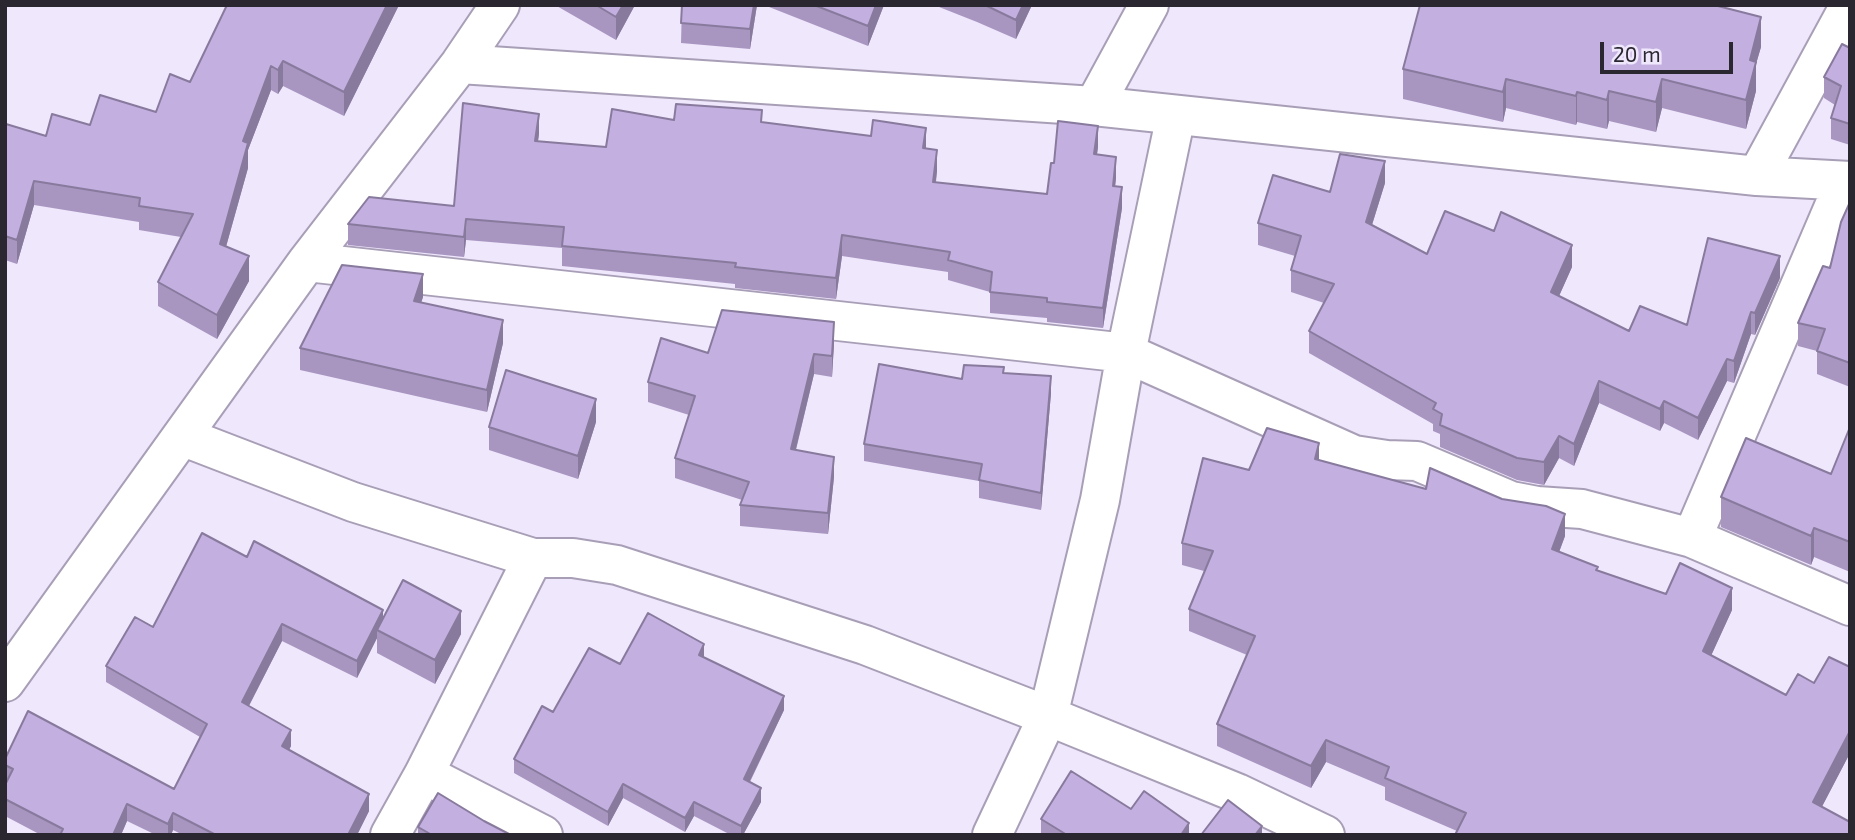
<!DOCTYPE html>
<html>
<head>
<meta charset="utf-8">
<style>
  body { margin:0 }
  #map { position:relative; width:1855px; height:840px; overflow:hidden; background:#efe7fc; font-family:"Exo 2",sans-serif }
  canvas { display:block }
  .frame { position:absolute; inset:0; border:7px solid #2b2730; pointer-events:none }
  .scale { position:absolute; left:1600px; top:42px; width:133px; height:32px; box-sizing:border-box; border:4px solid #2b2730; border-top:0; padding-left:9px; font-size:21px; line-height:24px; white-space:nowrap; color:#2b2730; -webkit-text-stroke:5px #efe7fc; paint-order:stroke }
</style>
</head>
<body>
<div id="map">
<canvas width="1855" height="840"></canvas>
<div class="frame"></div>
<div class="scale">20 m</div>
</div>
<script>
const context = document.querySelector('canvas').getContext('2d');
context.lineJoin = 'round';
function stroke(path, color, width, dash) { context.strokeStyle = color; context.lineWidth = width; context.lineCap = dash ? 'butt' : 'round'; context.setLineDash(dash || []); context.stroke(path); }
function paint(path, color) { context.fillStyle = color; context.fill(path, 'evenodd'); }
const minor = new Path2D(`
  M460 64 1094 106 1757 176 1850 181
  M1094 106 1149 5
  M1757 176 1850 5
  M307 262 1126 353 1354 455 1387 460 1417 461 1511 501 1537 506 1582 509 1692 538 1850 606
  M184 437 353 502 533 558H573L617 565 865 645 1048 716 1237 793 1325 835
  M1692 538 1845 181
  M5 682 307 262 460 64 500 5
  M424 774 543 835
  M390 835 424 774 533 558
  M992 835 1048 716 1100 500 1126 353 1176 115`);
const wall = new Path2D(`
  M399 5 344 116 283 86 278 94 271 90 248 150V168L226 247 249 281 217 339 158 306V282L181 237 139 230V222L34 205 17 264 5 260V126L46 136 156 112 190 82Z
  M555 5H635L616 40Z
  M682 5H757L750 49 681 43Z
  M764 5H884L868 46Z
  M934 5H1032L1016 39 977 22Z
  M1723 5 1722 7 1761 47 1756 64V91L1746 129 1662 108 1656 132 1609 121 1607 129 1577 122 1576 125 1506 108 1503 122 1403 99V69Z
  M1850 48V145L1831 139V118L1835 105 1824 98V77Z
  M674 120 762 122 926 149 937 171 936 182 1047 194 1054 163 1098 147 1097 154 1116 178 1115 186 1122 208 1103 328 1047 322V318L990 313V292L948 280V272L842 256 836 299 735 288V284L562 266V248L466 240 464 257 348 245V224L454 206 539 134 538 141 606 147Z
  M1385 183 1372 225 1427 254 1572 267 1559 296 1629 331 1687 325 1780 278 1755 335 1751 334 1734 383 1727 381 1698 440 1664 423 1660 431 1599 403 1574 466 1559 458 1544 485 1517 480 1440 447V434L1433 431V424L1309 353V331L1324 303 1291 292V270L1295 256 1258 245V223L1330 192Z
  M1850 202V387L1817 374V351L1798 346V323L1830 268Z
  M423 297 421 303 503 343 487 412 300 370V348Z
  M834 343 832 377 814 374 796 450 834 477 828 534 740 526V505L742 500 675 478V458L689 415 648 402V382L708 353Z
  M1004 373 1051 393 1041 510 979 498V481L864 461V444L962 379Z
  M596 422 578 479 489 450V427Z
  M1850 427V572L1814 557 1811 565 1721 527V497L1831 474Z
  M1319 461 1565 536 1559 552 1598 571 1666 594 1732 610 1711 656 1850 753 1822 806 1457 831 1385 800V787L1326 762 1311 788 1217 746V724L1247 655 1189 631V609L1204 571 1182 565V543L1249 470Z
  M247 557 383 618 461 634 435 684 377 653V638L357 678 282 641 249 706 291 746 289 750 369 811 357 835H183L173 830 171 835H156L127 821 121 835H41L5 816V785L7 782 5 781V759L174 789 200 737 106 682V666L153 627Z
  M704 658 784 710 750 782 761 802 743 835H731L694 816 685 832 623 798 608 826 514 773V759L553 712 620 664Z
  M1131 809 1189 835H1041V819Z
  M484 821 511 835H418V827Z`);
const shadedWall = new Path2D(`
  M387 5H399L344 116V92Z
  M623 5H635L616 40V17Z
  M754 5H757L750 49V29Z
  M876 5H884L868 46V26Z
  M1023 5H1032L1016 39V20Z
  M1761 17V47L1756 64V91L1746 129V100L1750 60Z
  M283 61V86L278 94V70Z
  M271 66V90L248 150V168L220 268V244L243 141Z
  M1506 79V108L1503 122V92Z
  M1662 79V108L1656 132V102Z
  M1609 91V121L1607 129V100Z
  M1577 92V122L1576 125V96Z
  M539 114V134L535 161V141Z
  M1098 126V147L1094 175V154Z
  M926 128V148H923Z
  M937 150V171L933 203V182Z
  M1116 157V178L1113 206V186Z
  M1385 161V183L1366 244V222Z
  M34 181V205L17 264V240Z
  M1122 187V208L1103 328V308Z
  M466 219V240L464 257V237Z
  M842 235V256L836 299V278Z
  M1572 245V267L1551 314V292Z
  M249 256V281L217 339V315Z
  M1780 256V278L1755 335V313Z
  M423 274V297L414 323V301Z
  M6 296V325L5 328V300Z
  M1751 312V334L1734 383V361Z
  M503 320V343L487 412V390Z
  M834 322V343L832 377V356Z
  M814 354V374L791 469V449Z
  M1727 359V381L1698 440V418Z
  M1051 376V393L1041 510V493Z
  M1599 381V403L1574 466V444Z
  M596 399V422L578 479V456Z
  M1664 401V423L1660 431V409Z
  M1559 436V458L1544 485V462Z
  M1319 443V465L1315 459Z
  M834 457V477L828 534V513Z
  M1565 514V536L1552 571V549Z
  M1814 528V557L1811 565V536Z
  M1732 588V610L1703 673V651Z
  M383 610V626L377 630V638L357 678V661Z
  M461 611V634L435 684V660Z
  M282 624V641L242 719V702Z
  M704 644V658L699 655Z
  M784 696V710L744 793V779Z
  M291 730V746L282 763V746Z
  M1850 731V753L1813 824V802Z
  M1326 740V762L1311 788V766Z
  M623 784V798L608 826V812Z
  M761 788V802L743 835H741V826Z
  M369 794V811L357 835H348Z
  M694 802V816L685 832V818Z
  M127 804V821L121 835H113Z
  M173 813V830L171 835H168V824Z
  M1189 823V835H1181Z
  M1262 826V835H1255Z`);
const building = new Path2D(`
  M227 5H387L344 92 283 61 278 70 271 66 243 141 248 143 220 244 249 256 217 315 158 282 193 214 139 206 140 198 34 181 17 240 5 236 6 124 46 136 52 114 90 125 100 95 156 112 170 74 190 82Z
  M596 5H623L616 17Z
  M682 5H754L750 29 681 23Z
  M814 5H876L868 26Z
  M985 5H1023L1016 20Z
  M1420 5H1714L1761 17 1750 60 1756 62 1746 100 1662 79 1656 102 1609 91 1607 100 1577 92 1576 96 1506 79 1503 92 1403 69Z
  M1842 44 1850 48V124L1831 118 1841 86 1824 77Z
  M463 103 539 114 535 141 606 147 612 109 674 120 676 104 762 110 761 122 871 136 873 120 926 128 923 148 937 150 933 182 1047 194 1051 163H1054L1058 121 1098 126 1094 154 1116 157 1113 186 1122 187 1103 308 1047 302V298L990 292 992 272 948 260 950 252 842 235 836 278 735 267 736 263 562 246 564 227 466 219 464 237 348 224 369 197 454 206Z
  M1340 154 1385 161 1366 222 1427 254 1445 211 1494 231 1501 212 1572 245 1551 292 1629 331 1640 306 1687 325 1708 238 1780 256 1755 313 1751 312 1734 361 1727 359 1698 418 1664 401 1660 409 1599 381 1574 444 1559 436 1544 462 1517 458 1440 425 1442 414 1433 409 1436 403 1309 331 1334 284 1291 270 1301 236 1258 223 1273 175 1330 192Z
  M1850 202V363L1817 351 1825 329 1798 323 1823 266 1830 268 1841 222Z
  M342 265 423 274 414 301 503 320 487 390 300 348Z
  M722 310 834 322 832 356 814 354 791 449 834 457 828 513 740 505 749 482 675 458 695 396 648 382 661 338 708 353Z
  M879 364 962 379 964 365 1004 367 1003 373 1051 376 1041 493 979 480 982 464 864 444Z
  M506 370 596 399 578 456 489 427Z
  M1850 427V542L1814 528 1811 536 1721 497 1746 438 1831 474Z
  M1267 428 1319 443 1315 459 1426 489 1430 468 1502 499 1546 506 1565 514 1552 549 1598 567 1596 570 1666 594 1680 563 1732 588 1703 651 1786 695 1798 674 1814 683 1829 657 1850 667V731L1813 802 1850 822V835H1455L1466 813 1385 778 1389 767 1326 740 1311 766 1217 724 1255 636 1189 609 1213 551 1182 543 1203 458 1249 470Z
  M202 533 247 557 254 541 383 610 357 661 282 624 242 702 291 730 282 746 369 794 348 835H216L173 813 168 824 127 804 113 835H60L63 829 5 799V785L13 769 5 765V759L28 711 174 789 207 724 106 666 135 617 153 627Z
  M403 580 461 611 435 660 377 630Z
  M648 613 704 644 699 655 784 696 744 779 761 788 741 826 694 802 685 818 623 784 608 812 514 759 542 706 553 712 589 648 620 664Z
  M1071 771 1131 809 1144 791 1189 823 1181 835H1067L1041 819Z
  M438 793 484 821 511 835H432L418 827Z
  M1228 800 1262 826 1255 835H1201Z`);
stroke(minor, '#a89fb7', 42);
stroke(minor, '#fff', 38);
paint(wall, '#a896c1');
paint(shadedWall, '#887a9d');
paint(building, '#c3afe0');
stroke(building, '#887a9d', 2);
</script>
</body>
</html>
